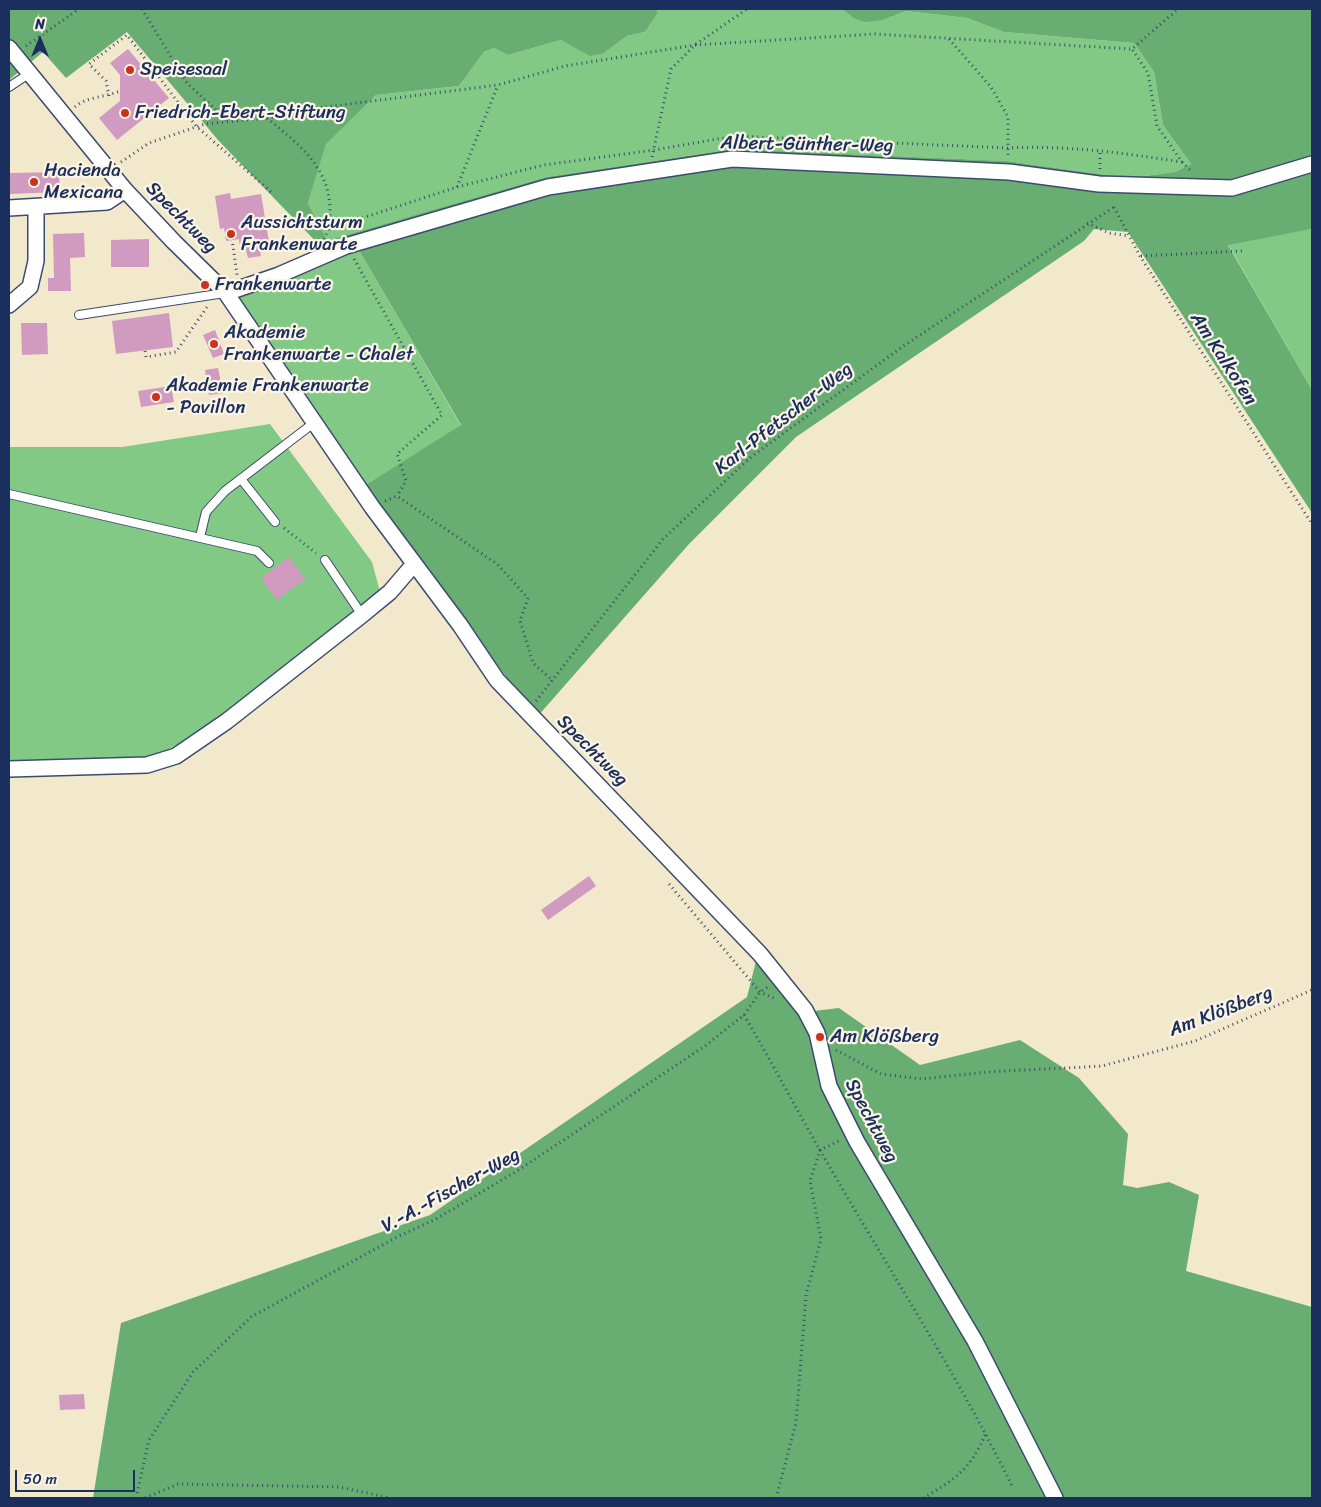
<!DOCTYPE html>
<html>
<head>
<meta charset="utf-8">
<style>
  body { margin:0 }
  #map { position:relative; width:1321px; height:1507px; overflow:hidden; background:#f2e8cc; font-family:Sriracha,sans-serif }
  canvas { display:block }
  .frame { position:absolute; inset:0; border:10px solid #1b2f5e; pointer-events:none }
  .north { position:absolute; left:15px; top:15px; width:50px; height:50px; -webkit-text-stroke:4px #fcf5e5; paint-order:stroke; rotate:0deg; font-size:14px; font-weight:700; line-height:20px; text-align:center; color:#1b2f5e }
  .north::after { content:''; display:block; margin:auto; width:18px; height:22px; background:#1b2f5e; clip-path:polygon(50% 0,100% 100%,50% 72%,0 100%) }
  .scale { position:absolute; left:15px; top:1470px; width:120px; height:22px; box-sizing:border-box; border:2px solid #1b2f5e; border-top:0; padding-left:6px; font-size:15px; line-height:18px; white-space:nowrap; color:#1b2f5e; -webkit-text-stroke:4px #fcf5e5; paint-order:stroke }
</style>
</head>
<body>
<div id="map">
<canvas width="1321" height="1507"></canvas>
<div class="frame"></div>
<div class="north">N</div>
<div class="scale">50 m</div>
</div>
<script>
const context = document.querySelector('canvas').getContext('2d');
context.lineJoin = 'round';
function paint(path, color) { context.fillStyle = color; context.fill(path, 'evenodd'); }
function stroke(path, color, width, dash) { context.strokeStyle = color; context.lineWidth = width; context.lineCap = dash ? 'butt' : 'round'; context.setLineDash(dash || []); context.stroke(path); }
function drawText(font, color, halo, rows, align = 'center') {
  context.font = font + ' Sriracha,sans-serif'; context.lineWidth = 4.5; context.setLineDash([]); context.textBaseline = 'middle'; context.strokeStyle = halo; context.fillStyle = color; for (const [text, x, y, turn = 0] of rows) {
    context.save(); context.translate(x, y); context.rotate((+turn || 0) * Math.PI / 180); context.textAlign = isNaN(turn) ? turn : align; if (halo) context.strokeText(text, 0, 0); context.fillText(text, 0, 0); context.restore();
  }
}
const green = new Path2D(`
  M656 9H842L853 18 883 20 906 11 967 18 1004 32 1134 43 1154 72 1163 125 1191 164 1175 172 1129 178 1007 161 733 149 546 177 327 242 308 203 326 143 376 95 459 86 484 52 494 48 508 55 561 40 575 46 604 53 627 36 645 32 658 13Z
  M1312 229V390L1228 244Z
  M356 245 461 426 364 486 236 296Z
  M270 424 372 562 381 595 205 730 163 752 129 761 9 763V447H122Z`);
const forest = new Path2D(`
  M9 9H656L658 13 645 32 627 36 604 53 590 56 561 40 508 55 494 48 484 52 459 86 376 95 326 144 308 203 327 241 546 177 733 149 1007 161 1129 178 1175 172 1191 164 1163 125 1154 72 1134 43 1004 32 967 18 906 11 883 20 865 22 853 18 842 9H1312V229L1228 245 1312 390V513L1128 232 1094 229 1084 241 796 437 689 544 537 717 419 563 364 486 461 425 353 240 323 249 218 140 127 32 66 78 43 52 9 80Z
  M756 961 814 1011 839 1008 920 1065 1020 1040 1079 1078 1128 1134 1123 1185 1137 1188 1169 1182 1199 1195 1186 1271 1312 1307V1498H93L121 1323 430 1215 747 997Z`);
const building = new Path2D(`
  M128 49 169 98 117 140 99 118 120 101V75L110 63Z
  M59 172 60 192 9 194V173Z
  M230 193 231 199 261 194 269 242 259 244 261 256 248 258 245 246 240 247 239 239 226 241 224 228 220 229 215 196Z
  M84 233 85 257 70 258 71 291H48V278H54L53 234Z
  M149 239V267H111V240Z
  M169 313 173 347 116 354 112 321Z
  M21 323H47L48 354 22 355Z
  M215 330 224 354 213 358 203 335Z
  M218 368 223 393 209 395 205 370Z
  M171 386 174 402 141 407 138 391Z
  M289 557 305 579 277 600 261 578Z
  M589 876 596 886 548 920 541 910Z
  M84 1394 85 1409 60 1410 59 1395Z`);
const path = new Path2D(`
  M142 9 187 83 228 121
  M949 39 991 87 1008 117V158
  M26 46 79 9
  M109 96 106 81 89 64 127 35 196 126 271 192
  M75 107C85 97 106 97 120 91
  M267 118C298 144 329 166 330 209 330 221 329 229 324 239
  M652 157 671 69 695 45 747 9
  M121 162 149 143 205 124 267 118 318 108 498 85 565 66 695 45 875 34 1132 49 1178 9
  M1182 162 1192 172
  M1100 169V149
  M457 187 498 85
  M1114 207 1140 256 1312 524
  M1087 223 1109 233 1129 236
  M329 229 457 187 544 165 654 150 735 136 1008 148C1067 145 1123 153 1182 162L1157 126 1148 73 1132 49
  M232 239 237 275
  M1141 256 1243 251
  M354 259 442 415 397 454 406 481 397 496
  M145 351 146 357 176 352 207 307
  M385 501 397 496 497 564 528 598 520 621 533 663 553 681
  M284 528 316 553
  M536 701 663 539 751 457 902 347 1114 207
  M669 884 760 992 776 999
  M744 1015C770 1059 794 1105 820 1150 884 1263 956 1371 1013 1488
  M836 1050 881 1074 922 1079 987 1072 1102 1066 1195 1041 1312 990
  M136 1498 149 1440 193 1372 251 1317 399 1236 436 1219 517 1171 705 1046 744 1015 760 992 768 987
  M145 1498 178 1484 339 1487 391 1498
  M776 1498 796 1423 806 1295 821 1239 810 1181 820 1150 841 1140
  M923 1498C956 1479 970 1470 986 1433`);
const service = new Path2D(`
  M9 87 30 73
  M79 315 225 293
  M241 479 275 522
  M9 494 257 551 269 563
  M200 537 206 512 225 491 315 422
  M325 560 362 615`);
const minor = new Path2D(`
  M9 48 125 190 174 242 226 293 372 507 460 625 497 680 760 954 805 1010 817 1033 829 1086 857 1142 975 1341 1055 1498
  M9 208 107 202 125 190
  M226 293 279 275 346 246 548 187 732 159 1009 172 1099 184 1232 188 1312 164
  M9 305 30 287 36 261V208
  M9 769 147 765 176 756 227 721 362 615 390 592 414 564`);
const markers = [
  [130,70,5,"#c8321e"],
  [125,113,5,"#c8321e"],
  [34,182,5,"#c8321e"],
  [231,234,5,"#c8321e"],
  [205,285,5,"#c8321e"],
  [214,344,5,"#c8321e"],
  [156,397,5,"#c8321e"],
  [820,1037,5,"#c8321e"]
];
const poiNames = [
  ["Speisesaal",140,70],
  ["Friedrich-Ebert-Stiftung",135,113],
  ["Hacienda",44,171],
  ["Mexicana",44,193],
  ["Aussichtsturm",241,223],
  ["Frankenwarte",241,245],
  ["Frankenwarte",215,285],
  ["Akademie",224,333],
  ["Frankenwarte - Chalet",224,355],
  ["Akademie Frankenwarte",166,386],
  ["- Pavillon",166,408],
  ["Am Klößberg",830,1037]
];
const streetNames = [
  ["Albert-Günther-Weg",807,145,1],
  ["Spechtweg",181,218,45],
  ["Am Kalkofen",1223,359,57],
  ["Karl-Pfetscher-Weg",784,419,-38],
  ["Spechtweg",592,751,45],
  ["Am Klößberg",1221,1012,-21],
  ["Spechtweg",871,1121,62],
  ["V.-A.-Fischer-Weg",451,1191,-29]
];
paint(green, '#81c985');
paint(forest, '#68ad72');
paint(building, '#d09ac1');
stroke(service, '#3b4b6e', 10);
stroke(minor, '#3b4b6e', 18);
stroke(path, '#3b4b6e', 3, [1, 4]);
stroke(service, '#fff', 8);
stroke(minor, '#fff', 15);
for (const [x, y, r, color] of markers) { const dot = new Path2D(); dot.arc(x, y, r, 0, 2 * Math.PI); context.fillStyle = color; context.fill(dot); stroke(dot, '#fcf5e5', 2); }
drawText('19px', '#1b2f5e', '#fcf5e5', poiNames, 'left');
drawText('19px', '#1b2f5e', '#fcf5e5', streetNames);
</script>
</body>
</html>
